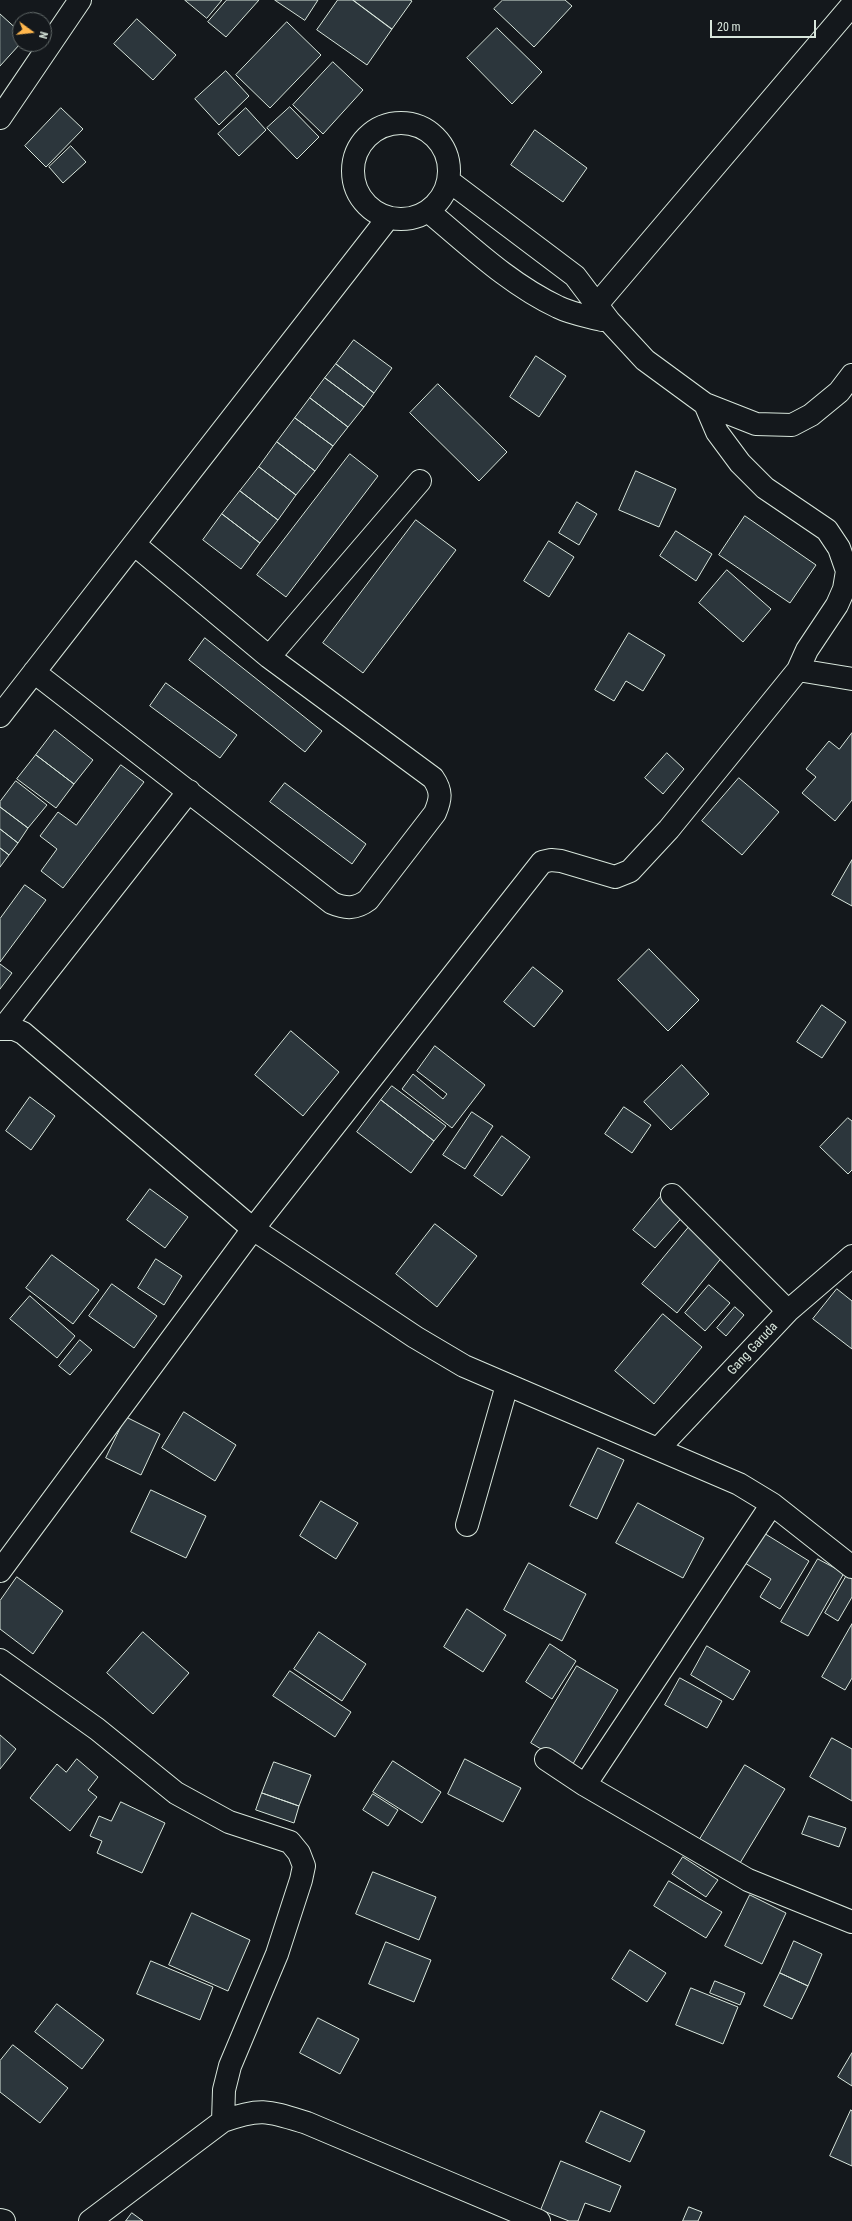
<!DOCTYPE html>
<html>
<head>
<meta charset="utf-8">
<style>
  body { margin:0 }
  #map { position:relative; width:852px; height:2221px; overflow:hidden; background:#14181c; font-family:"Roboto Condensed",sans-serif }
  canvas { display:block }
  .north { position:absolute; left:12px; top:12px; width:40px; height:40px; box-sizing:border-box; background:#14181c; border:1px solid #626a69; border-radius:50%; rotate:105deg; font-size:11px; font-weight:700; line-height:16px; text-align:center; color:#d8e6dc }
  .north::after { content:''; display:block; margin:auto; width:14px; height:18px; background:#ffb74d; clip-path:polygon(50% 0,100% 100%,50% 72%,0 100%) }
  .scale { position:absolute; left:710px; top:20px; width:106px; height:18px; box-sizing:border-box; border:2px solid #d8e6dc; border-top:0; padding-left:5px; font-size:12px; line-height:14px; white-space:nowrap; color:#d8e6dc; -webkit-text-stroke:3px #14181c; paint-order:stroke }
</style>
</head>
<body>
<div id="map">
<canvas width="852" height="2221"></canvas>
<div class="north">N</div>
<div class="scale">20 m</div>
</div>
<script>
const context = document.querySelector('canvas').getContext('2d');
context.lineJoin = 'round';
function paint(path, color) { context.fillStyle = color; context.fill(path, 'evenodd'); }
function stroke(path, color, width, dash) { context.strokeStyle = color; context.lineWidth = width; context.lineCap = dash ? 'butt' : 'round'; context.setLineDash(dash || []); context.stroke(path); }
function drawText(font, color, halo, rows, align = 'center') {
  context.font = font + ' "Roboto Condensed",sans-serif'; context.lineWidth = 3; context.setLineDash([]); context.textBaseline = 'middle'; context.strokeStyle = halo; context.fillStyle = color; for (const [text, x, y, turn = 0] of rows) {
    context.save(); context.translate(x, y); context.rotate((+turn || 0) * Math.PI / 180); context.textAlign = isNaN(turn) ? turn : align; if (halo) context.strokeText(text, 0, 0); context.fillText(text, 0, 0); context.restore();
  }
}
const building = new Path2D(`
  M185 0H222L207 18Z
  M227 0H259L226 37 208 22Z
  M275 0H318L305 20Z
  M338 0H353L392 29 367 65 317 30Z
  M353 0H410L412 1 392 29Z
  M503 0H565L572 6 534 47 494 9Z
  M0 14 20 32V44L0 66Z
  M137 19 176 55 153 80 114 44Z
  M287 22 321 55 270 108 236 75Z
  M497 28 542 72 512 104 467 58Z
  M333 62 363 90 323 134 293 105Z
  M226 71 249 96 219 125 195 99Z
  M290 107 319 137 297 159 267 128Z
  M61 108 83 129 46 167 25 146Z
  M246 108 266 130 239 156 218 134Z
  M535 130 587 168 563 202 511 165Z
  M71 146 86 162 63 183 49 167Z
  M354 340 392 368 374 393 336 364Z
  M536 356 566 376 539 417 510 397Z
  M336 364 374 393 364 407 325 378Z
  M325 378 364 407 348 427 310 398Z
  M438 384 507 452 479 481 410 413Z
  M310 398 348 427 333 446 295 418Z
  M295 418 333 446 315 471 277 442Z
  M277 442 315 471 296 495 259 467Z
  M350 454 378 476 286 597 257 575Z
  M259 467 296 495 278 520 240 491Z
  M636 471 676 489 659 527 619 510Z
  M240 491 278 520 260 543 222 514Z
  M577 502 597 514 579 545 559 533Z
  M222 514 260 543 241 569 203 540Z
  M745 516 816 565 790 603 719 555Z
  M416 520 456 550 363 673 323 643Z
  M676 531 712 554 696 581 660 556Z
  M549 541 574 557 549 597 524 581Z
  M727 570 771 609 743 642 699 603Z
  M629 633 665 655 643 691 626 681 614 701 595 690Z
  M205 638 322 731 305 752 189 660Z
  M166 683 237 735 220 758 150 706Z
  M55 730 93 760 74 784 36 755Z
  M852 733V800L835 821 802 793 816 777 806 769 829 741 839 749Z
  M667 753 684 769 663 794 645 778Z
  M36 755 74 784 56 808 17 779Z
  M121 765 144 782 63 888 41 871 57 849 40 836 58 812 76 825Z
  M739 778 779 812 742 855 702 821Z
  M16 781 47 805 28 828 0 807V802Z
  M285 783 366 844 352 864 270 802Z
  M0 807 28 828 18 843 0 829Z
  M0 829 18 843 9 855 0 848Z
  M0 848 9 855 0 867Z
  M852 860V906L832 895Z
  M25 885 46 900 0 962V919Z
  M649 949 699 1000 668 1031 618 980Z
  M0 964 12 973 0 989Z
  M533 967 563 991 534 1027 504 1002Z
  M822 1005 846 1022 822 1058 797 1042Z
  M291 1031 339 1072 303 1116 255 1075Z
  M435 1046 485 1085 452 1128 402 1089 413 1074 443 1099 447 1094 417 1071Z
  M682 1065 709 1094 671 1130 644 1102Z
  M392 1086 446 1126 434 1141 381 1100Z
  M30 1097 55 1116 31 1150 6 1131Z
  M381 1100 434 1141 411 1173 357 1132Z
  M624 1107 651 1125 632 1153 605 1134Z
  M472 1112 493 1126 465 1169 443 1155Z
  M848 1118 852 1121V1170L848 1174 820 1147Z
  M502 1136 530 1157 502 1196 474 1176Z
  M150 1189 188 1217 165 1248 127 1220Z
  M662 1195 685 1214 655 1248 633 1230Z
  M435 1224 477 1256 437 1307 396 1274Z
  M689 1227 723 1256 677 1313 642 1284Z
  M52 1255 99 1290 73 1324 26 1288Z
  M156 1259 182 1276 164 1305 138 1288Z
  M112 1284 157 1316 134 1348 89 1316Z
  M709 1285 730 1303 705 1331 685 1313Z
  M837 1289 852 1301V1349L813 1319Z
  M30 1296 75 1336 57 1358 10 1319Z
  M735 1307 744 1315 726 1336 717 1328Z
  M663 1314 702 1347 654 1404 615 1371Z
  M80 1340 92 1350 70 1375 59 1366Z
  M184 1412 236 1445 215 1481 162 1448Z
  M126 1417 160 1434 141 1475 106 1458Z
  M598 1448 624 1460 597 1519 570 1506Z
  M151 1490 206 1516 186 1558 131 1532Z
  M321 1501 358 1523 336 1559 300 1536Z
  M638 1503 704 1538 683 1578 616 1543Z
  M759 1530 809 1561 780 1609 760 1597 771 1579 740 1560Z
  M818 1559 844 1573 808 1636 781 1622Z
  M529 1563 586 1594 562 1641 504 1610Z
  M847 1575 852 1579V1597L838 1621 825 1613Z
  M17 1577 63 1611 33 1654 0 1629V1601Z
  M467 1609 506 1635 483 1672 444 1647Z
  M852 1624V1678L845 1690 822 1677Z
  M143 1632 189 1673 153 1714 107 1673Z
  M319 1632 366 1664 342 1701 294 1669Z
  M550 1644 576 1661 552 1699 526 1682Z
  M707 1646 750 1671 733 1700 691 1675Z
  M577 1666 618 1690 571 1767 531 1743Z
  M290 1671 351 1712 335 1737 273 1696Z
  M680 1678 722 1701 707 1728 665 1705Z
  M0 1735 16 1749 0 1769Z
  M832 1738 852 1749V1801L810 1777Z
  M77 1759 98 1777 88 1790 97 1797 70 1831 30 1798 57 1764 66 1772Z
  M465 1759 521 1788 503 1822 448 1794Z
  M393 1761 441 1792 422 1823 373 1792Z
  M274 1762 311 1775 299 1806 262 1793Z
  M745 1765 785 1789 737 1868 697 1844Z
  M262 1793 299 1806 294 1823 256 1810Z
  M373 1794 398 1810 388 1826 363 1810Z
  M121 1802 165 1823 142 1873 97 1853 102 1841 90 1836 99 1816 111 1821Z
  M809 1816 846 1828 839 1847 802 1834Z
  M683 1857 718 1880 706 1897 672 1874Z
  M373 1872 436 1897 419 1940 356 1914Z
  M669 1881 722 1912 706 1938 654 1906Z
  M750 1895 786 1913 762 1964 725 1946Z
  M192 1913 250 1940 228 1991 169 1965Z
  M794 1941 822 1954 808 1986 780 1973Z
  M386 1942 431 1960 414 2002 369 1984Z
  M630 1950 666 1973 647 2002 612 1979Z
  M151 1961 213 1987 200 2020 137 1994Z
  M780 1973 808 1986 792 2019 764 2006Z
  M715 1981 745 1993 740 2005 710 1993Z
  M691 1988 738 2007 723 2044 676 2025Z
  M57 2004 104 2040 82 2069 35 2032Z
  M318 2018 359 2039 340 2074 300 2053Z
  M13 2045 68 2088 40 2123 0 2092V2061Z
  M852 2053V2086L838 2077Z
  M851 2110 852 2111V2166L830 2156Z
  M601 2111 645 2131 630 2162 586 2142Z
  M561 2161 621 2186 610 2212 585 2203 578 2221H569L541 2210Z
  M689 2207 702 2212 698 2221H683Z
  M132 2213 143 2221H126Z`);
const minor = new Path2D(`
  M0 118 80 0
  M353 171a48 48 0 1 1 96 0a48 48 0 1 1-96 0Z
  M449 181 575 276 609 321 645 360 705 404 756 424 792 425 811 415 839 392 852 375
  M428 211C469 245 509 284 558 307 572 314 587 316 602 320
  M588 315 852 5
  M705 404 717 432 740 463 765 488 827 530 839 548 847 571 844 589 837 605 807 650 798 670 852 679
  M269 657 420 481
  M34 672 332 903C346 909 356 909 368 900L435 813C441 799 442 791 433 778L269 657 134 544
  M0 716 388 218
  M3 1028 189 791
  M0 1029H14L23 1033 253 1229 415 1337 464 1366 739 1484 772 1504 852 1567
  M672 1195 788 1311
  M659 1448 788 1311 852 1256
  M467 1525 507 1385
  M0 1571 253 1229 542 862 551 860 561 861 615 877 630 871 669 829 798 670
  M0 1660 97 1729 176 1793 229 1822 290 1842 299 1853 304 1866 301 1880 277 1954 230 2066 224 2090 223 2121
  M546 1759 585 1785 748 1880 852 1922
  M585 1785 772 1504
  M0 2220 4 2221
  M90 2221 223 2121C261 2107 269 2111 307 2123L539 2221`);
const streetNames = [
  ["Gang Garuda",753,1349,-47]
];
paint(building, '#2c363c');
stroke(building, '#d8e6dc', 1);
stroke(minor, '#d8e6dc', 24);
stroke(minor, '#14181c', 22);
drawText('13px', '#d8e6dc', '#14181c', streetNames);
</script>
</body>
</html>
